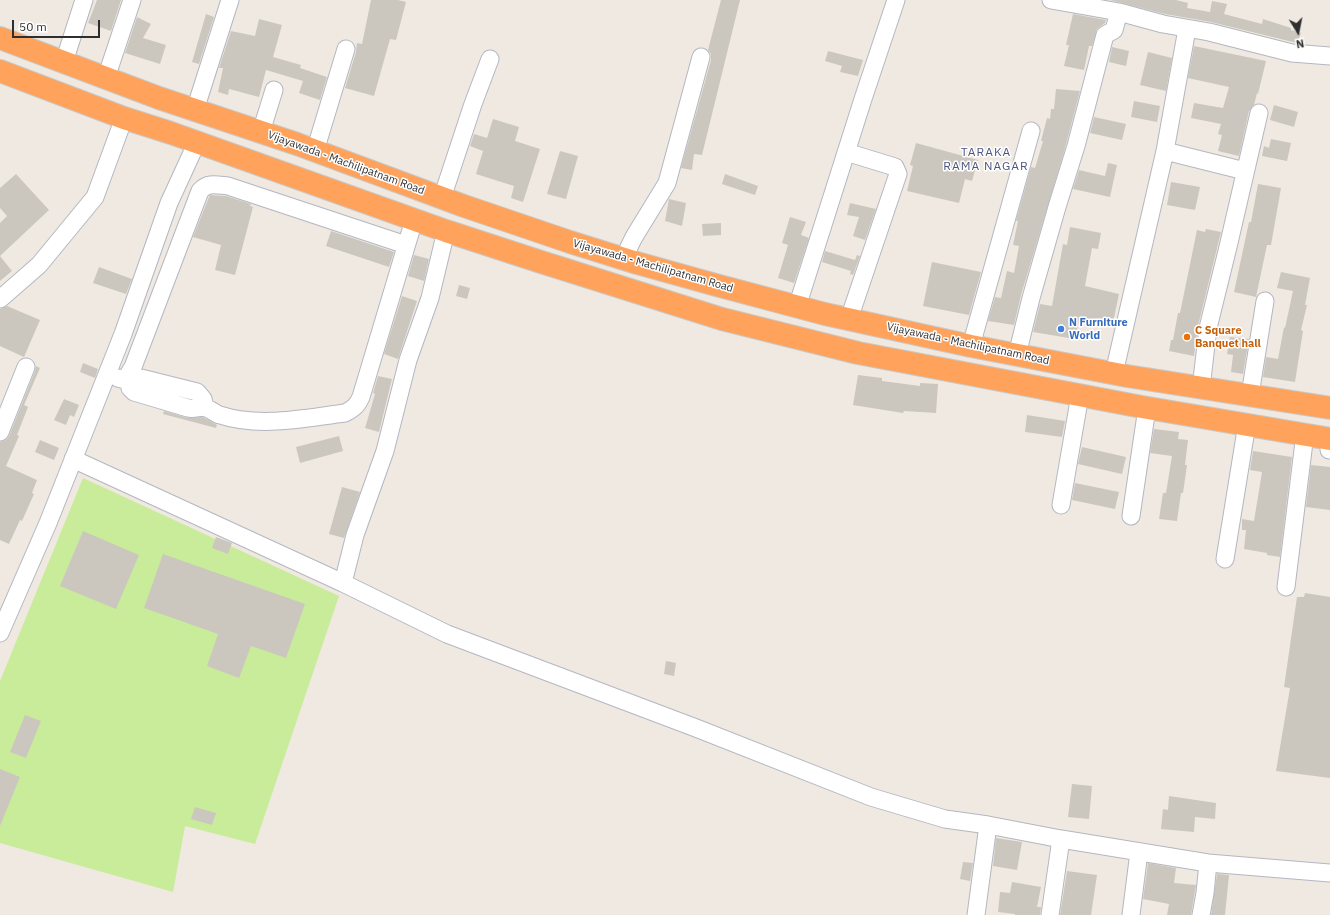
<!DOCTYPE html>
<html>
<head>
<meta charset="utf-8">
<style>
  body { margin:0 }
  #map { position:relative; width:1330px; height:915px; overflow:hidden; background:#efe9e1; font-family:"IBM Plex Sans",sans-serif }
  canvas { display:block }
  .north { position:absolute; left:1278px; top:12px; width:40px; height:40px; -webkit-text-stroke:3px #fff; paint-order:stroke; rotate:170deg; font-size:11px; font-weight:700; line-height:16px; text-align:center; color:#2e2e2e }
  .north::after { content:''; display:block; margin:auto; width:14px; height:18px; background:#2e2e2e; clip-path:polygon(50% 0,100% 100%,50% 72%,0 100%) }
  .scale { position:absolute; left:12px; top:20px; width:88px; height:18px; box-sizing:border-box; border:2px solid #2e2e2e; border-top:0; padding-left:5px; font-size:12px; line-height:14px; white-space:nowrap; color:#2e2e2e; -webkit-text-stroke:3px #fff; paint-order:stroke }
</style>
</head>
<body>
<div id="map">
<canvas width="1330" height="915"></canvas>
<div class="north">N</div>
<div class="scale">50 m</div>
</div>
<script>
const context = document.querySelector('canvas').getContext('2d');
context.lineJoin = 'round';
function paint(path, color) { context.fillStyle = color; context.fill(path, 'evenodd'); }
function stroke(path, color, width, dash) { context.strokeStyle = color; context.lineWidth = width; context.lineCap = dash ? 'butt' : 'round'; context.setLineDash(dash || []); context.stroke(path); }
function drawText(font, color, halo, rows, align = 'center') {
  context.font = font + ' "IBM Plex Sans",sans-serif'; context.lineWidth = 3; context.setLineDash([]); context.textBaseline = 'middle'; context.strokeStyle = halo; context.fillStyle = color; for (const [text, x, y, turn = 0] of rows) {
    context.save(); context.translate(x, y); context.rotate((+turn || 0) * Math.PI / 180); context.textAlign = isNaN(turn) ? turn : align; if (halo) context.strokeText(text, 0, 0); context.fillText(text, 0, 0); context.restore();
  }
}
const pitch = new Path2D(`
  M83 478 339 596 255 844 185 826 173 892 0 843V681Z`);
const building = new Path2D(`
  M97 0H121L111 31 88 23Z
  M371 0H398L406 2 396 40 390 39 374 96 345 88 356 52 357 43 362 44Z
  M721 0H740L702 155 694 154 692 170 681 168 711 60V54L708 50Z
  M1110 0H1176L1188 3 1187 8 1210 12 1212 1 1227 4 1224 14 1262 24 1263 19 1291 28V30L1301 33 1297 43 1211 22 1165 14Z
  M206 14 214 17 199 64 192 62Z
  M1073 14 1106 20 1105 23 1097 29 1092 46H1089L1084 70 1064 66 1069 45H1066Z
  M137 17 151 24 143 38 166 45 160 64 125 53Z
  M259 19 282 25 273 57 301 65 300 68 327 77 320 100 299 93 303 81 266 70 259 97 229 89 228 95 218 92 223 68H219L231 31 255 36Z
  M1194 46 1266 61 1258 94 1257 93 1254 105 1249 111 1239 156 1218 151 1222 135 1218 134 1221 124 1191 118 1194 103 1223 108 1229 87 1188 78Z
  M1112 47 1129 51 1126 66 1109 62Z
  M828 51 863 60 858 76 840 72 842 66 825 61Z
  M1148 52 1172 58 1166 91 1140 85Z
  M1056 89 1080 91 1064 152 1021 295 1014 325 988 321 995 297 1001 298 1007 271 1014 273 1019 246 1013 245 1018 221H1016L1031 167 1035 168 1043 141H1041L1047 118 1050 119 1051 109H1054Z
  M1134 101 1160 106 1157 122 1131 117Z
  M1274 105 1298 112 1294 127 1270 120Z
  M1094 117 1126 124 1122 140 1090 133Z
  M493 119 519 127 515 141 540 149 523 202 511 198 514 186 476 174 483 151 470 146 474 134 487 138Z
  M1271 139 1291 143 1287 161 1262 156 1264 146 1269 148Z
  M916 143 978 160 972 181 965 179 959 203 907 191 913 166 910 165Z
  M560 151 578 156 566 199 547 194Z
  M1108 163 1117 165 1110 197 1073 189 1079 170 1105 176Z
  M16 174 49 210 0 256 12 271 0 281V223L7 216 0 208V188Z
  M725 174 758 186 755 195 722 184Z
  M1171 182 1200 187 1195 210 1167 205Z
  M1258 184 1281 188 1271 245H1267L1256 297 1234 292 1249 222H1251Z
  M210 195 226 196 251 204 250 206 253 207 235 275 215 270 221 245 193 237 209 197Z
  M669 199 686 203 682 226 665 221Z
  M850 203 876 209 865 240 853 236 859 217 847 215Z
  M790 217 806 222 801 235 809 238 794 283 778 278 788 245 782 243Z
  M721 223V235L703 236 702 224Z
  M1070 227 1101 233 1098 249 1092 248 1085 286 1119 294 1112 327 1079 320 1075 339 1033 332 1040 304 1052 306 1063 244 1067 245Z
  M1206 229 1221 232 1198 326 1194 356 1169 351 1171 340H1173L1178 313H1180L1197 230 1205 232Z
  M331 231 394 252 389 267 326 246Z
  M825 251 855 260 857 255 860 256 853 275 850 274 851 271 822 262Z
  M414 255 429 259 424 281 408 276Z
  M932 262 981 272 969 315 923 306Z
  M99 267 132 279 126 294 93 283Z
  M1281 272 1310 278 1307 294 1305 305H1307L1301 330 1303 331 1295 382 1263 377 1266 357 1278 359 1284 327 1285 328 1293 291 1277 288Z
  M459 285 470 288 467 299 456 296Z
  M402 296 417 301 398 359 384 354Z
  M7 306 40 320 24 357 0 346V309Z
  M1230 337 1249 339 1243 374 1231 372 1233 355 1227 354Z
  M83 363 98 369 95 378 80 372Z
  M36 366 40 368 24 405 28 407 17 435 19 436 6 466 37 480 32 493 34 494 22 521 20 520 9 544 0 540V442L6 440 9 436 35 371Z
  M858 375 882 378V381L920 386V383L938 384 936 413 904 411 903 413 853 405Z
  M378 376 392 379 379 432 365 428 375 394 373 393Z
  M64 399 79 405 74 417 70 415 66 425 54 420Z
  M164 411 188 418 203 417 217 425 216 428 163 414Z
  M1027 415 1065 421 1062 437 1025 432Z
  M1154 429 1179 432 1178 439 1188 440 1185 465H1187L1183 493H1181L1177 521 1159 519 1163 493H1166L1172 456 1150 453Z
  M339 436 343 451 300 463 296 447Z
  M40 440 59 448 54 460 35 452Z
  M1082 447 1126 457 1122 474 1078 464Z
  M1253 451 1292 457 1280 557 1267 555V553L1244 549 1246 530H1242V519L1254 521 1262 472 1250 470Z
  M1311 465 1330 467V510L1306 507Z
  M1075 483 1119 492 1115 509 1072 500Z
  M342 487 360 492 344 538 329 534Z
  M83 531 139 555 116 609 60 586Z
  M216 537 232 543 228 554 212 548Z
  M163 554 305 604 286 658 251 646 239 678 207 666 218 634 144 608Z
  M1305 593 1330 597V778L1276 771 1290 688 1284 687 1297 597H1304Z
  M666 661 676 663 674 676 664 674Z
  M25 715 41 721 26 758 10 752Z
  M0 769 20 777 0 826Z
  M1072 784 1092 786 1089 819 1068 817Z
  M1169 796 1216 803 1215 819 1195 817 1194 832 1161 829 1163 809 1168 810Z
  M195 807 216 813 212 825 191 819Z
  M996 838 1022 842 1017 870 993 866Z
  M963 862 973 863 970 881 960 879Z
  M1148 863 1176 868 1174 883 1196 885 1191 915H1167L1169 904 1143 899Z
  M1067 871 1097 875 1091 915H1060Z
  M1217 874 1229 875 1225 915H1211Z
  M1012 882 1041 887 1037 907H1041L1040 915H1015V914L998 912 1000 892 1010 893Z`);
const minor = new Path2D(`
  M1051 0 1119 12 1163 24 1209 32 1292 53 1330 56
  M64 62 84 0
  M106 78 132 0
  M195 110 230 0
  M261 132 274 90
  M315 151 346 49
  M1165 151 1245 171
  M846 152 895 167 898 174 849 319
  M442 198 473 104 490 59
  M626 260 629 247 634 237 667 183 701 57
  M0 299 39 265 95 197 124 118
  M797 307 863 99 896 0
  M971 346 1031 131
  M1017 355 1031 298 1057 207 1076 146 1105 35 1114 30 1119 12
  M1114 373 1165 151 1187 29
  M118 378 129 381 134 379 141 378 197 392 203 399 205 407
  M125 380 133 367 200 191C208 182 217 185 228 186L406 245
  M129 381 130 388 134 392 188 408C194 410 201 406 206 408 211 409 215 414 220 415 260 428 304 418 345 413 353 409 357 406 361 397L414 220
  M1201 388 1208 328 1228 247 1259 113
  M1250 395 1265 301
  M0 432 26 367
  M1329 450H1330
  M73 459 343 583 447 634 696 728 871 797 945 819 988 825 1061 839 1208 863 1330 873
  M1061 505 1080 395
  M1131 516 1147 408
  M1225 559 1247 424
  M343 583 355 535 385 451 408 360 430 298 446 231
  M1286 587 1305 434
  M0 633 48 523 123 334 169 203 197 142
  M976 915 988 825
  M1050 915 1061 839
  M1131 915 1139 852
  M1201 915 1205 893 1208 863`);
const highway = new Path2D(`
  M0 38 159 98 297 144 464 206 570 242 637 263 716 285 825 314 971 346 1127 376 1330 408
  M0 71 124 118 171 133 446 231 538 261 722 319 858 353 1142 407 1330 439`);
const markers = [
  [1061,329,4,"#3f7fe0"],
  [1187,337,4,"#e8710a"]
];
const streetNames = [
  ["Vijayawada - Machilipatnam Road",346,163,20],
  ["Vijayawada - Machilipatnam Road",653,266,16],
  ["Vijayawada - Machilipatnam Road",968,344,12]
];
const shopNames = [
  ["N Furniture",1069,323],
  ["World",1069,336]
];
const foodNames = [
  ["C Square",1195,331],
  ["Banquet hall",1195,344]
];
const neighbourhoodNames = [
  ["TARAKA",986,153],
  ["RAMA NAGAR",986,167]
];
paint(pitch, '#c9ec9a');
paint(building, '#cbc7bf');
stroke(minor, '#b4b7c1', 19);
stroke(highway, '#c9c9c9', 24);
stroke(minor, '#fff', 17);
stroke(highway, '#ffa35c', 22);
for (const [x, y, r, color] of markers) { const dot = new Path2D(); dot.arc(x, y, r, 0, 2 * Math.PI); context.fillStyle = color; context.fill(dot); stroke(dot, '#fff', 1.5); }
drawText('11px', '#2e2e2e', '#fff', streetNames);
drawText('bold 11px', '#366cbe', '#fff', shopNames, 'left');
drawText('bold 11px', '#c56008', '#fff', foodNames, 'left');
context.letterSpacing = '1px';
drawText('12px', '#4d5680', '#fff', neighbourhoodNames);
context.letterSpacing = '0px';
</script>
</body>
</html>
